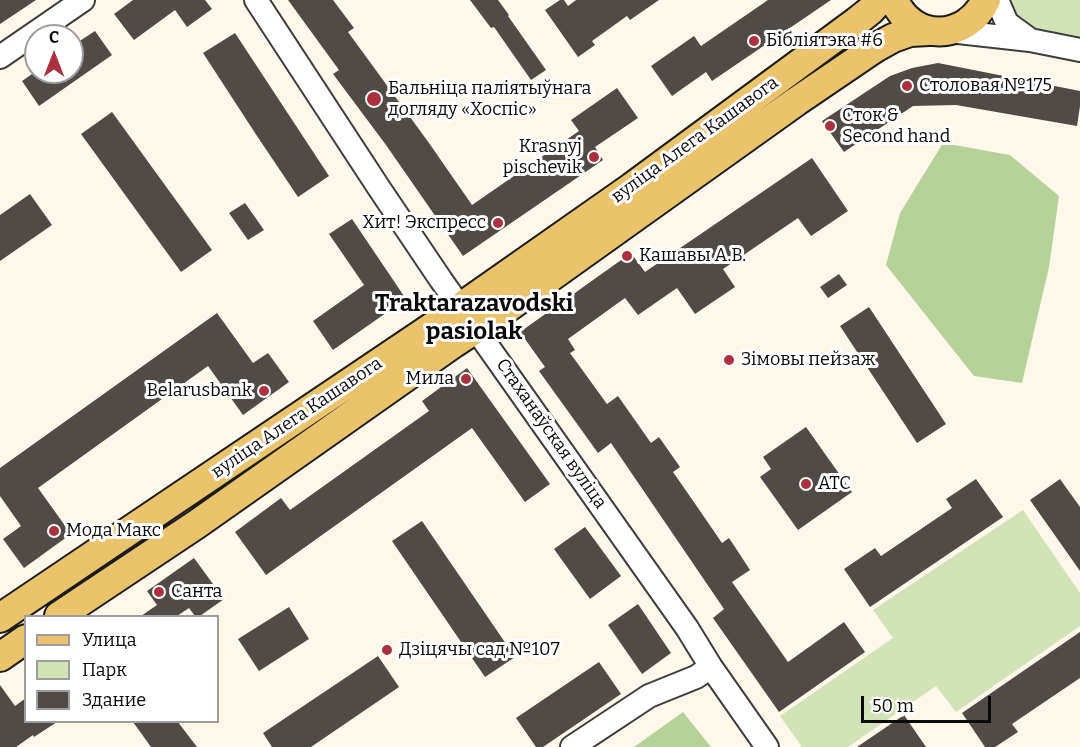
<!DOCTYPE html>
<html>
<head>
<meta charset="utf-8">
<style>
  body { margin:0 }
  #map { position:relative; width:1080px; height:747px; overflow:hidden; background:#fdf8e9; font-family:Bitter,serif }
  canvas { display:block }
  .legend { position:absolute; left:24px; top:615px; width:195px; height:108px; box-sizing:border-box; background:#fff; border:2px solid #9d9d9d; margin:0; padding:8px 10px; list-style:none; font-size:18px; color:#0a0a0a }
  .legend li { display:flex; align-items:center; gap:12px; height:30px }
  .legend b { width:30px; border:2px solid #9d9d9d }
  .north { position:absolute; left:24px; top:24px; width:60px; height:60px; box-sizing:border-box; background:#fff; border:2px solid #9d9d9d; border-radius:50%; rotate:0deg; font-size:16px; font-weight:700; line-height:24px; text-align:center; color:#0a0a0a }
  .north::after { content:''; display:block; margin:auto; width:21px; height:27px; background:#ab3140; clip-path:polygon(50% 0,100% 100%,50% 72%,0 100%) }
  .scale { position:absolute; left:861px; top:696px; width:130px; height:27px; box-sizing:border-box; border:3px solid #0a0a0a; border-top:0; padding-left:8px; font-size:18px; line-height:21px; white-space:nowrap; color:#0a0a0a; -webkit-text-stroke:4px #fff; paint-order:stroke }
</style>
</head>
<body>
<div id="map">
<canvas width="1080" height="747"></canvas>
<ul class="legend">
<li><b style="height:8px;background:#eac36c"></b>Улица</li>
<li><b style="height:16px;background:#d1e3b7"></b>Парк</li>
<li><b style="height:16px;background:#514b48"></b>Здание</li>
</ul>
<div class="north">С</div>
<div class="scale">50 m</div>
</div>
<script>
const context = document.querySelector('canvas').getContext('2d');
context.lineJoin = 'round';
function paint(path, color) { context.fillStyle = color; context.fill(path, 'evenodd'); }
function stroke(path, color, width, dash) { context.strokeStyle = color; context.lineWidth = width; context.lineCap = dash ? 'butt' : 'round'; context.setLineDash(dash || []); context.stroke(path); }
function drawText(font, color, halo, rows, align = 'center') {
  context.font = font + ' Bitter,serif'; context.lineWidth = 6; context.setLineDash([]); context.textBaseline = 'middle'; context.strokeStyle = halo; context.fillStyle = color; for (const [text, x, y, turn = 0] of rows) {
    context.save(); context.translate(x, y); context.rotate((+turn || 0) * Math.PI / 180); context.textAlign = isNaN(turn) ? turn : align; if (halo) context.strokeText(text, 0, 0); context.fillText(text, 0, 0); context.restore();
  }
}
const green = new Path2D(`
  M1008 0H1080V39L1044 31 1021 22Z
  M1023 510 1080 593V626L956 712 936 686 848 747H802L780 716 893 638 873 610Z`);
const forest = new Path2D(`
  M943 143 1010 155 1059 196 1049 267 1022 383 974 376 886 265 900 213Z
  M683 712 711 747H634Z`);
const building = new Path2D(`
  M0 0H36L0 24Z
  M133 0H205L212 9 187 27 175 10 134 40 114 14Z
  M288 0H333L354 28 348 32 429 143 472 205 579 131 571 120 617 88 638 118 595 147 603 160 463 256 386 145 333 74 339 70Z
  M470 0H498L509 15 508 16 546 70 531 80 494 27 491 28Z
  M560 0H564L568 6 576 0H659L630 20 627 16 592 41 595 45 578 57 545 10Z
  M768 0H831L712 81 706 72 672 96 651 66 694 36 701 46Z
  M95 31 112 55 39 106 22 81 35 72H72V46Z
  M235 33 329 176 298 197 257 136 203 53Z
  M938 63 1080 91V106L1077 126 956 105 913 106 844 152 822 121 890 76 912 68Z
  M112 112 212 250 181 272 81 134Z
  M812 158 848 211 811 236 798 218 723 269 735 287 695 314 677 288 638 315 625 298 568 339 575 350 570 353 607 404 618 396 651 443 659 437 680 467 673 472 698 508 722 543 729 538 735 547 750 570 732 582 788 662 844 622 865 652 779 712 713 618 724 609 611 443 598 453 539 371 545 367 520 332 631 253 645 272Z
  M30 194 52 225 0 261V215Z
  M245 203 264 230 248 240 229 213Z
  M352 219 406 299 333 350 313 321 364 285 329 234Z
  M839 274 847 285 828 298 820 287Z
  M869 307 946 424 917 443 840 326Z
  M217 313 253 363 268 353 289 382 243 415 208 366 38 488 71 534 24 568 3 539 21 526 0 496V468Z
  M467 368 550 484 525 502 472 428 266 575 235 532 281 498 290 510 429 411 422 401Z
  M806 427 852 492 798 530 760 477 771 469 763 457Z
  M976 479 1003 517 870 607 844 569 875 548 881 556 952 508 946 499Z
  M1060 479 1080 507V571L1030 500Z
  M422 521 515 657 485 677 392 541Z
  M585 527 621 576 590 599 554 549Z
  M194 558 224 599 200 616H195L189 608 177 616H141L157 605 147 591Z
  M638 604 671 653 642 674 608 625Z
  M289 607 309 639 259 671 238 639Z
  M1080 632V678L1012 724 1018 732 995 747H985L962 713Z
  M378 656 399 687 311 747H272L263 733Z
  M599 662 621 694 543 747H536L516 718Z
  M0 685 15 706 26 698V722H57L34 737 33 735 16 747H0Z
  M904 715 926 747H857Z
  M133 722H178L197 747H151Z`);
const minor = new Path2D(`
  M256 0 379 188 441 280 687 628 711 667 767 747
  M997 0 1007 23 1029 39
  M949 31 1030 40 1080 50
  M0 57 83 0
  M572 747 649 696 696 677 711 667`);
const major = new Path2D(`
  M894 0C913 43 966 41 986 0
  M59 616 197 524 454 343 503 311 797 101 875 48 893 38 910 32 929 31
  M0 618 438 323 632 187 856 22 871 10 880 0
  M0 657 26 639`);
const markers = [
  [754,41,6,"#ab3140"],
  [907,86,6,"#ab3140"],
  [374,99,8,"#ab3140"],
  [830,126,6,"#ab3140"],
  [594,157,6,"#ab3140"],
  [498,223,6,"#ab3140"],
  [627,256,6,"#ab3140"],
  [729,360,6,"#ab3140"],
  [466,379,6,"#ab3140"],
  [264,391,6,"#ab3140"],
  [806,484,6,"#ab3140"],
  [54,531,6,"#ab3140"],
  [159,592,6,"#ab3140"],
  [387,650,6,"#ab3140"]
];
const poiNames = [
  ["Бібліятэка #6",766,41],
  ["Столовая №175",919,86],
  ["Бальніца паліятыўнага",388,89],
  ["догляду «Хоспіс»",388,110],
  ["Сток &",842,116],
  ["Second hand",842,137],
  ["Krasnyj",582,147,"right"],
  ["pischevik",582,168,"right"],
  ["Хит! Экспресс",486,223,"right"],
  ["Кашавы А.В.",639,256],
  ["Зімовы пейзаж",741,360],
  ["Мила",454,379,"right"],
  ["Belarusbank",252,391,"right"],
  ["АТС",818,484],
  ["Мода Макс",66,531],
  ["Санта",171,592],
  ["Дзіцячы сад №107",399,650]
];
const streetNames = [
  ["вуліца Алега Кашавога",695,140,-36],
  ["вуліца Алега Кашавога",297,418,-34],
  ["Стаханаўская вуліца",551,434,55]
];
const districtNames = [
  ["Traktarazavodski",474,304],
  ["pasiolak",474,332]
];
paint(green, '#d1e3b7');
paint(forest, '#b6d298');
paint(building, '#514b48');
stroke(minor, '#3d3d3d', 26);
stroke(major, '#1b1b1b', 32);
stroke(minor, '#fff', 22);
stroke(major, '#eac36c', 28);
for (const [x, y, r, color] of markers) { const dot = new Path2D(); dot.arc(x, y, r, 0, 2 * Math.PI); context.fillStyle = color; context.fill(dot); stroke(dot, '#fff', 2); }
drawText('18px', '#0a0a0a', '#fff', poiNames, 'left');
drawText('18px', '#0a0a0a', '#fff', streetNames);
drawText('bold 24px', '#0a0a0a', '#fff', districtNames);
</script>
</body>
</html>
